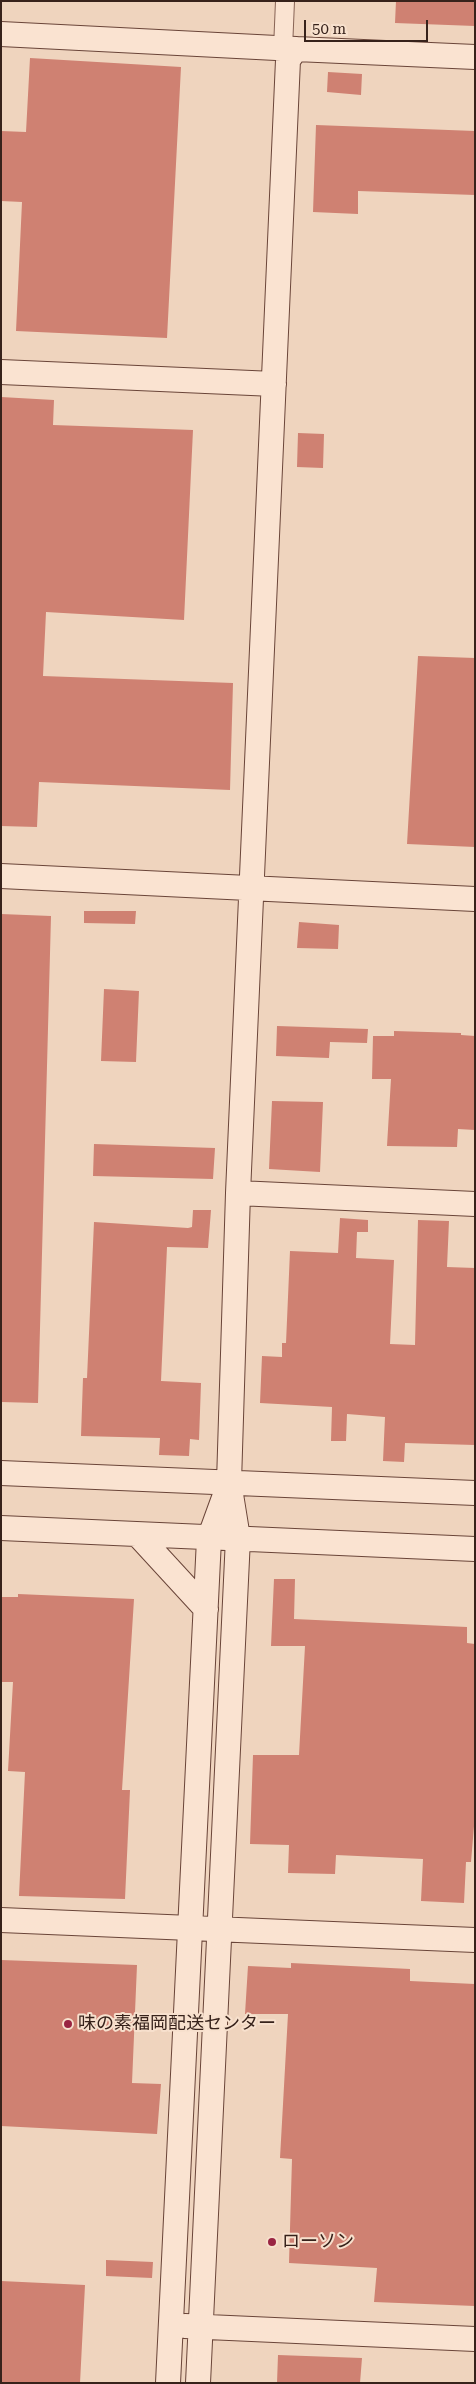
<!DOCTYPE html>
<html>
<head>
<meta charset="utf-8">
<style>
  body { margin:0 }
  #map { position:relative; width:476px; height:2384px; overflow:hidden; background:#efd4be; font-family:"Roboto Serif",serif }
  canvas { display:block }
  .frame { position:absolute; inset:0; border:2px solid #37221b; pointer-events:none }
  .scale { position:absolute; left:304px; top:20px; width:124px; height:22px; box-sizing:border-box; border:2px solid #37221b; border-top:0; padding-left:6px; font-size:15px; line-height:18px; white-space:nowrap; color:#37221b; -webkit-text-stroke:4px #f7e0cd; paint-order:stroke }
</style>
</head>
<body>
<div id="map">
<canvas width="476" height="2384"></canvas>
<div class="frame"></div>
<div class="scale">50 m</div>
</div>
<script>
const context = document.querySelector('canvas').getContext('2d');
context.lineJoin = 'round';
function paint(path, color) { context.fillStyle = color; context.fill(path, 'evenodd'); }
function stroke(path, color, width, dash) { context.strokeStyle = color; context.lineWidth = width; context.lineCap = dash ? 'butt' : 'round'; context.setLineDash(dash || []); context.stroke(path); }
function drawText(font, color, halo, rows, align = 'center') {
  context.font = font + ' "Roboto Serif","Noto Sans JP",serif'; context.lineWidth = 4; context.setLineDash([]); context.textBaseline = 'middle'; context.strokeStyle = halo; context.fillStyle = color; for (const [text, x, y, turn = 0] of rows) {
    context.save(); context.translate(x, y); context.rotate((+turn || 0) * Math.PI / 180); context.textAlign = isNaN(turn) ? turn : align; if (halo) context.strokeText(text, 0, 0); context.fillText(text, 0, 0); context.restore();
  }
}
const building = new Path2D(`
  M396 1H475V26L395 23Z
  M30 58 181 67 167 338 16 331 22 202 1 201V131L26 132Z
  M328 72 362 74 361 95 327 92Z
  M316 125 475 131V195L358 191V214L313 212Z
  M1 397 54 400 53 425 193 430 184 620 46 612 43 676 233 683 230 790 39 782 37 827 1 826Z
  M298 433 324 434 323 468 297 467Z
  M418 656 475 658V847L407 844Z
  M84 911H136L135 924 84 923Z
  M1 914 51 916 38 1403 1 1402Z
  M299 922 339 925 338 949 297 948Z
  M104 989 139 991 136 1062 101 1061Z
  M277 1026 368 1029 367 1043 330 1042 329 1058 276 1056Z
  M394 1031 461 1033V1035L475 1036V1130L458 1129 457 1147 387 1146 391 1079H372L373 1036H394Z
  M272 1101 323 1102 320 1172 269 1169Z
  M94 1144 215 1148 213 1179 93 1176Z
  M193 1210H211L208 1248 167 1247 161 1381 201 1383 199 1440 190 1439 189 1456 159 1455 160 1438 81 1436 83 1378H87L94 1222 188 1228 192 1227Z
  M340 1218 368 1220V1232H357L356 1258 394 1260 390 1344 415 1345 418 1220 449 1221 447 1267 475 1268V1445L405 1443 404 1462 383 1461 385 1417 347 1414 346 1441H331L332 1407 260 1403 262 1356 282 1357V1343H286L290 1251 338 1253Z
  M274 1579H295L294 1619 467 1627V1643L475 1644V1814L471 1862H466L464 1903 421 1901 423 1859 336 1855 335 1874 288 1873 289 1845 250 1844 253 1755H299L305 1646H271Z
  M18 1594 134 1599 122 1790H130L125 1899 19 1896 25 1772 8 1771 13 1682H1V1597H18Z
  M1 1960 137 1965 132 2083 161 2084 157 2134 1 2126Z
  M291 1963 410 1969V1981L475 1984V2306L374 2302 377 2268 289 2263 292 2159 280 2158 288 2014H245L248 1966 291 1968Z
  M106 2260 153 2262 152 2278 106 2276Z
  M1 2281 85 2285 80 2383H1Z
  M278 2355 362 2358 360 2383H277Z`);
const street = new Path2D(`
  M283 49 285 1`);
const secondary = new Path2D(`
  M1 34 296 49
  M1 372 274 384
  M1 876 475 899
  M238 1193 475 1204
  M1 1473 475 1493
  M1 1528 475 1549
  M138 1535 206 1609
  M1 1920 475 1940
  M185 2326 475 2339
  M168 2383 209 1539 229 1484
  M198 2383 238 1538 229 1482 238 1193 288 60 296 49 475 57`);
const markers = [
  [68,2024,5,"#992442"],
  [272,2242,5,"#992442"]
];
const poiNames = [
  ["味の素福岡配送センター",78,2024],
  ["ローソン",282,2242]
];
paint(building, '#cf8172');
stroke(street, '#886456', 20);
stroke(secondary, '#6a4539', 26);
stroke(street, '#fae3d1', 18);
stroke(secondary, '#fae3d1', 24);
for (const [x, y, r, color] of markers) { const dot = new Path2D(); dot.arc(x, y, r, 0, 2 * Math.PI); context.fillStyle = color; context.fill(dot); stroke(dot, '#f7e0cd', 2); }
drawText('18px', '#37221b', '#f7e0cd', poiNames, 'left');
</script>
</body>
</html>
